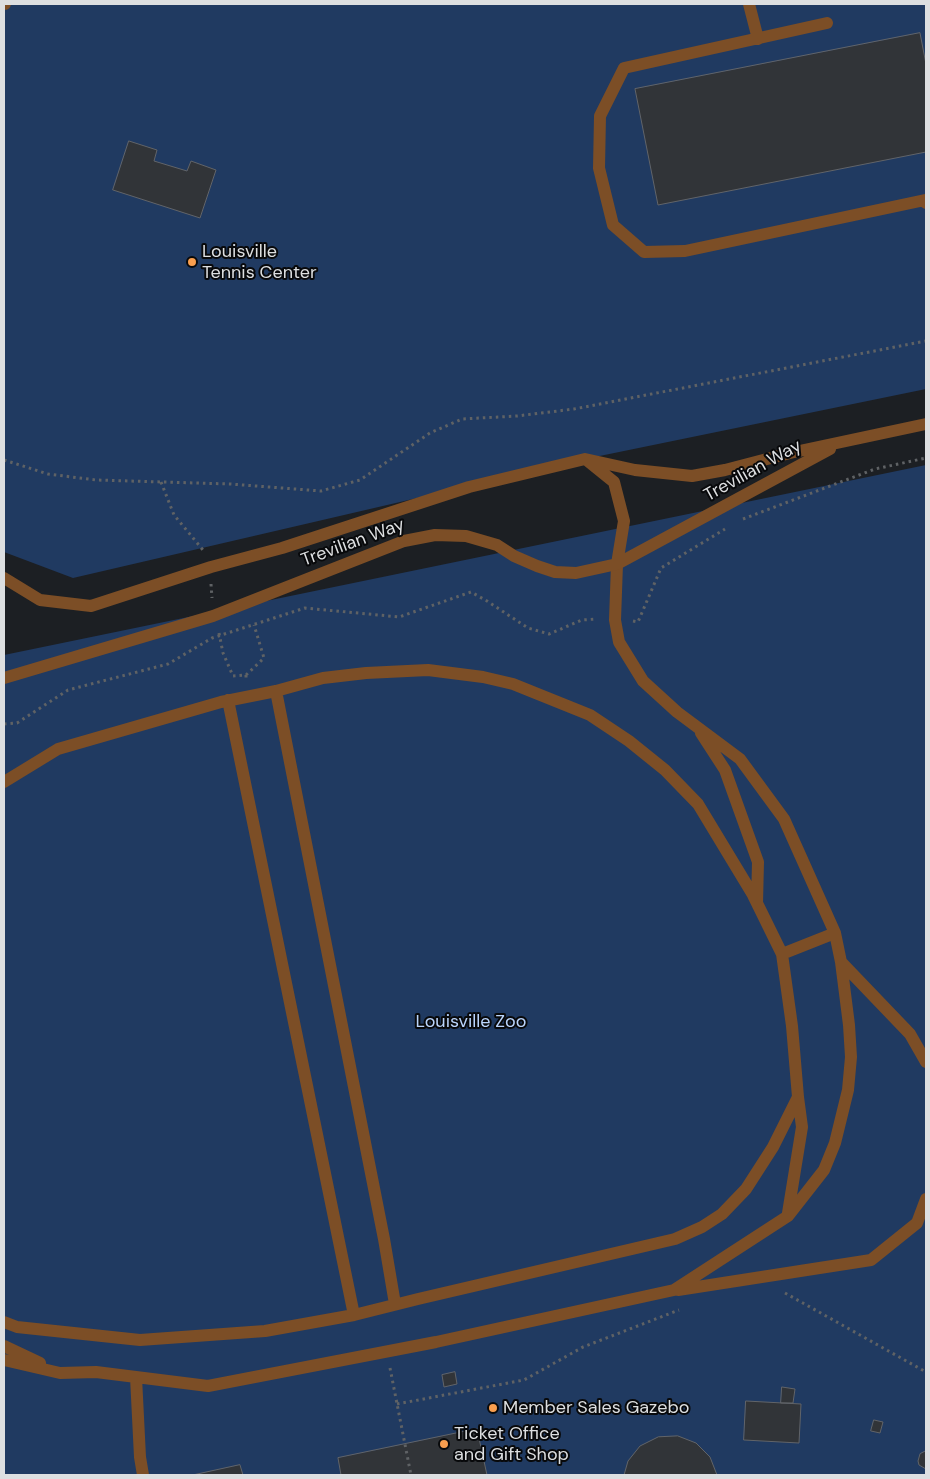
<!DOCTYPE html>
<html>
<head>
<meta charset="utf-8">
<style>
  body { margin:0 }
  #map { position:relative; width:930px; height:1479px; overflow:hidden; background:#1c1f23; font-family:"DM Sans",sans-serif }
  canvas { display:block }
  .frame { position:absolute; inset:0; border:5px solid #dddfe1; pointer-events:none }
</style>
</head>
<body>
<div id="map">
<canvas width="930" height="1479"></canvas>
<div class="frame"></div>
</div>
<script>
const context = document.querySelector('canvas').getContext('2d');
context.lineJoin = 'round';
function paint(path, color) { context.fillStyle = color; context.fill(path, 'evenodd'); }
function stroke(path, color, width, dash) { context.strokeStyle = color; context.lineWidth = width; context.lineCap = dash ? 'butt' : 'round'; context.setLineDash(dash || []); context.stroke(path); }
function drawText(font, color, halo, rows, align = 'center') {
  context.font = font + ' "DM Sans",sans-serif'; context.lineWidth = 4; context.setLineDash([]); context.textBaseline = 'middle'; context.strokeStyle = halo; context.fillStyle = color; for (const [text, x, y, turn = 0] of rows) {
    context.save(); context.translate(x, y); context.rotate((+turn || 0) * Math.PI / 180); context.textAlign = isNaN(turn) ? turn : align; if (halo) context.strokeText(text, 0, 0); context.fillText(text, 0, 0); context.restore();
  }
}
const green = new Path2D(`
  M4 4H926V389L585 459 73 578 4 552Z
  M926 465V1475H4V655Z`);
const building = new Path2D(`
  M920 33 926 64V152L658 205 635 89Z
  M129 141 157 150 154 161 187 171 191 161 216 170 200 218 113 190Z
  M455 1372 457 1384 444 1387 442 1375Z
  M782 1387 795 1389 793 1403H781Z
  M746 1401 801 1404 799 1443 744 1440Z
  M874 1420 883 1422 880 1433 871 1431Z
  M477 1429 487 1475H341L338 1458Z
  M678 1436 696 1443 710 1457 717 1475H624L628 1461 640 1446 658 1437Z
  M926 1451V1469L919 1465 918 1461 920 1454Z
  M240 1465 243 1475H193Z`);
const path = new Path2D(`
  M4 460 48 474 96 480 230 484 321 491 360 480 430 433 462 419 517 416 574 409 926 341
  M161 482 174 515 203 550
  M743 519 875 469 926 458
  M211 584 212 598
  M633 621 638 622 661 568 725 529
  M219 633 223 653 233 676 246 675V678
  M246 675 264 658 254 625
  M4 724 17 723 68 690 168 664 212 638 305 608 399 617 471 592 487 601 528 628 549 634 582 620 596 619
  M785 1293 926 1372
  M390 1368 411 1475
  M397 1404 524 1380 583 1347 679 1310`);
const lane = new Path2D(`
  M749 4 758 39
  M827 23 624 68 600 116 599 168 613 225 644 252 685 251 925 200 926 203
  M276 691 384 1239 395 1304
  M228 700 354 1315
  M701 733 725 770 758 862 757 903
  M4 782 58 749 221 702 276 691 323 678 366 673 428 670 483 677 513 684 590 715 629 741 665 770 698 804 753 895 782 954 792 1026 798 1097 773 1147 746 1189 722 1214 702 1227 675 1239 418 1299 354 1315 265 1331 140 1340 17 1327 4 1322
  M782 954 835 933
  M841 962 910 1034 926 1062
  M788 1213 802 1127 798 1097
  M678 1290 871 1260 917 1223 926 1199
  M4 1346 40 1363
  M4 1360 60 1373 96 1372 208 1386 436 1342 674 1290 788 1216 824 1170 835 1143 848 1090 851 1057 849 1025 841 962 835 933 784 819 740 759 677 712 643 681 619 642 615 620 617 564
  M136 1377 140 1457 143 1475`);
const street = new Path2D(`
  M4 4H5
  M588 461 614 482 624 521 617 564
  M4 578 40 600 91 606 211 567 282 548 469 487 585 459 635 470 692 476 725 470 790 453 926 424
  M4 678 213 616 404 541 435 535 466 536 497 545 514 556 537 566 555 572 576 573 617 564 830 449`);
const markers = [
  [192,262,5,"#fa9f4f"],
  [493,1408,5,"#fa9f4f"],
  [444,1444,5,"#fa9f4f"]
];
const poiNames = [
  ["Louisville",202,252],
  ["Tennis Center",202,273],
  ["Member Sales Gazebo",503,1408],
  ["Ticket Office",454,1434],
  ["and Gift Shop",454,1455]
];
const streetNames = [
  ["Trevilian Way",753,471,-29],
  ["Trevilian Way",353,543,-20]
];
const parkNames = [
  ["Louisville Zoo",471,1022]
];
paint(green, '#203a61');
paint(building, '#313438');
stroke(building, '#616469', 1);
stroke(path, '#5f6265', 3, [2.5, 4]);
stroke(lane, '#7c4e26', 12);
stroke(street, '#7c4e26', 12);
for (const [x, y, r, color] of markers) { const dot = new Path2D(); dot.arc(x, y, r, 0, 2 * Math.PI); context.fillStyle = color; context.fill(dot); stroke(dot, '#08090b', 2); }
drawText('18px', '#dddfe1', '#08090b', poiNames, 'left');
drawText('18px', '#dddfe1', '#08090b', streetNames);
drawText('18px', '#bad4fb', '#08090b', parkNames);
</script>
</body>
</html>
